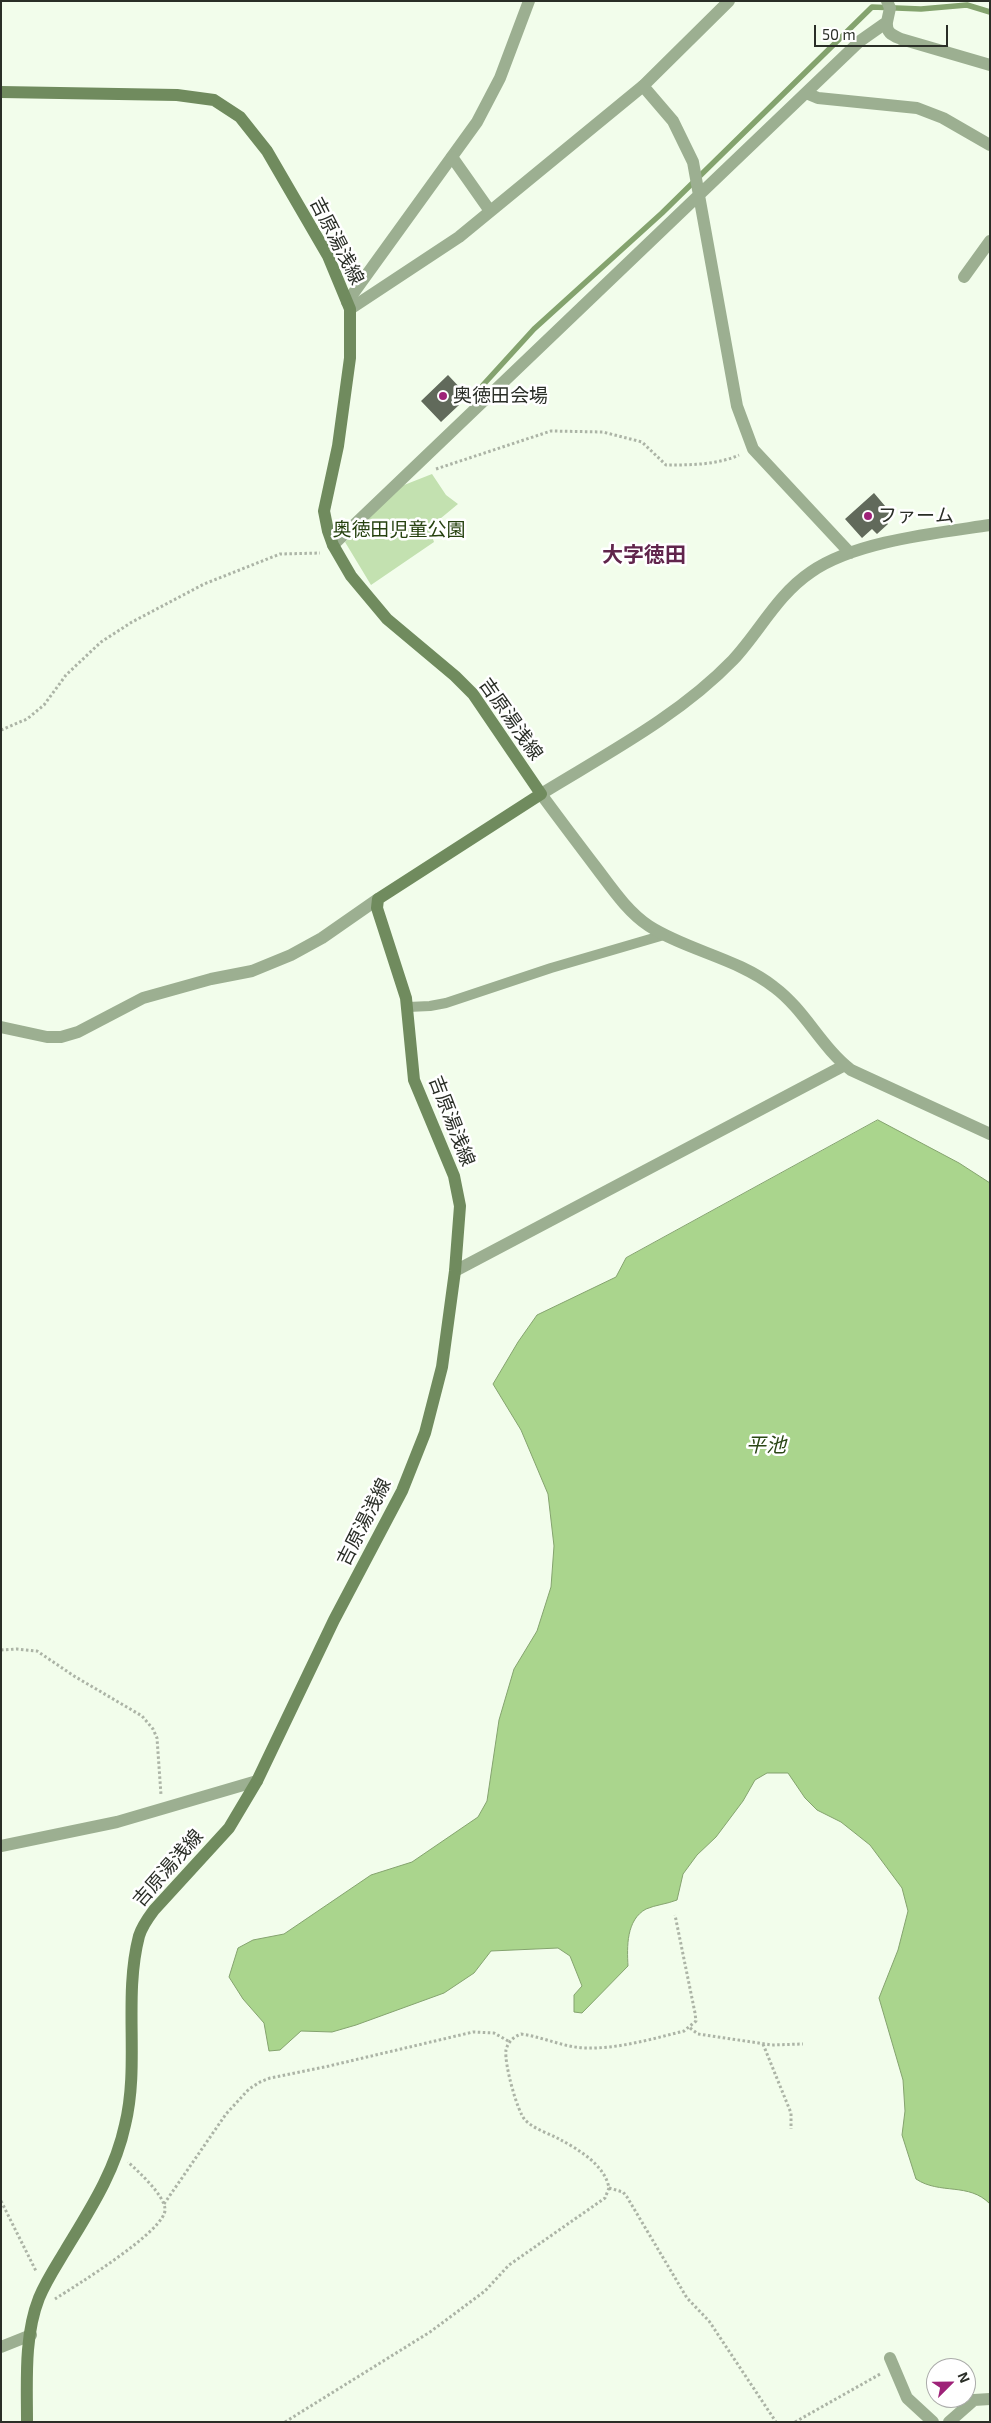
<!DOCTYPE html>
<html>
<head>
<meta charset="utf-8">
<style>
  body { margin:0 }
  #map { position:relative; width:991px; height:2423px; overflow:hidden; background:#f2fdeb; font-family:"Exo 2",sans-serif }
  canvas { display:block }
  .frame { position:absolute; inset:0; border:2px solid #2a2e27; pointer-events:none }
  .north { position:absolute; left:926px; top:2358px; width:50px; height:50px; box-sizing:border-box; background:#fff; border:1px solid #aaaba9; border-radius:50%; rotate:67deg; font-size:14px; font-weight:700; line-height:20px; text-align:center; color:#2a2e27 }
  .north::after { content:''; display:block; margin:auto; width:18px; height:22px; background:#9e2278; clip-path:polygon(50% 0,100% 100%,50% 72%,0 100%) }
  .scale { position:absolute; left:814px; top:25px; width:134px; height:22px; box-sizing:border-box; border:2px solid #2a2e27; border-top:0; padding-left:6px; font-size:15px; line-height:18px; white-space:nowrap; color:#2a2e27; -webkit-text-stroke:4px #fff; paint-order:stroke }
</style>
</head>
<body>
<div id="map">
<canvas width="991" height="2423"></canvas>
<div class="frame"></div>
<div class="north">N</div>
<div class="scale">50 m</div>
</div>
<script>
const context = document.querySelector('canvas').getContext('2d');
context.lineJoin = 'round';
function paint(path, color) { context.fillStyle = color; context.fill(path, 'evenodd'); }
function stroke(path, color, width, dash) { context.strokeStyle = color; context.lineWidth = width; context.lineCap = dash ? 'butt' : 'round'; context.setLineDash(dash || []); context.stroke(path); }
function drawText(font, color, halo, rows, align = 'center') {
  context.font = font + ' "Exo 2","Noto Sans JP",sans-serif'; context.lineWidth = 5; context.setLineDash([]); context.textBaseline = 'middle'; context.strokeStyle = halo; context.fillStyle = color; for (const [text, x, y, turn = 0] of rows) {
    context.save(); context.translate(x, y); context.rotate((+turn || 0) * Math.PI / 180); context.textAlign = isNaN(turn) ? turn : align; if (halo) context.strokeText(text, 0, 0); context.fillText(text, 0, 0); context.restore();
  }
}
const green = new Path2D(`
  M432 474 446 495 458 504 429 528 434 542 371 585 345 542 399 487Z`);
const water = new Path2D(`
  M878 1120 959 1163 990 1183V2204C969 2182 940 2195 916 2179L902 2135 905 2111 903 2080 879 1998 898 1950 908 1911 902 1888 870 1845 841 1822 817 1810 805 1798 788 1773H767L755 1780 743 1801 716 1837 697 1855 683 1874 677 1900C667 1904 655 1905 646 1909 626 1920 627 1947 628 1966L582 2013 574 2012V1995L582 1986 570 1956 558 1948 491 1951 474 1973 444 1993 356 2025 332 2032 301 2031 280 2050 269 2051 264 2023 243 1999 229 1977 238 1948 253 1940 284 1934 371 1875 412 1862 478 1817 487 1801 499 1720 514 1669 537 1631 551 1587 554 1546 548 1494 521 1430 493 1384 518 1342 537 1315 616 1277 626 1258Z`);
const stream = new Path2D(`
  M483 385 534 329 662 213 872 7 921 9 967 5 990 12`);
const building = new Path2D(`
  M448 375 463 391 454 400 459 405 441 422 421 401Z
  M874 493 891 513 884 519 888 524 877 534 872 529 862 538 845 519Z`);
const path = new Path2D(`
  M436 469 551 431 603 432 642 442 666 465C690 465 717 465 739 455
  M1 730 27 719 44 705 66 675 101 642 132 622 204 584 280 554 320 553
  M1 1650 17 1649 37 1651 74 1676 142 1716 153 1729 157 1738 161 1795
  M690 2028 698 2034 772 2045 803 2044
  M763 2044 791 2113V2129
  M609 2188 623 2192 627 2197 687 2298 709 2321 776 2422
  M1 2201 36 2271
  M164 2204 226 2114 249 2089 260 2082 270 2078 329 2066 473 2032 494 2033 510 2042
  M55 2299C75 2286 167 2230 165 2209 164 2195 139 2172 128 2162
  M285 2422 430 2332 485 2291 509 2265 605 2198 609 2188C605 2165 578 2149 559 2139 548 2133 534 2129 525 2120 517 2111 504 2063 506 2050 508 2042 513 2037 521 2034 543 2037 563 2047 585 2048 618 2049 652 2039 684 2031L696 2021 695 2013 675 1915
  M795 2422 882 2373`);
const service = new Path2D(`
  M408 1007 430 1006 446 1003 551 968 664 935`);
const minor = new Path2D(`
  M887 22C886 33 892 35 901 39L990 65
  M643 86 673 121 693 162 737 406 753 449 850 553
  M806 93 818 98 917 108 943 118 990 145
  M964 277 990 241
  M347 302 477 122 500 78 529 1
  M990 525C937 533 855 541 811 572 777 595 760 631 733 660 679 716 606 754 541 794 560 820 579 845 598 870 613 890 628 912 649 926 688 951 737 958 774 987 805 1010 821 1047 851 1070L990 1134
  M333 545 860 41 887 22 890 8 887 1
  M1 1027 47 1037H61L78 1032 143 998 211 979 252 971 291 955 322 938 378 899
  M455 1271 845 1065
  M1 1846 117 1822 257 1781
  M1 2347 31 2335
  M890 2358 907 2398 933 2422
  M949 2422 974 2400 990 2399`);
const tertiary = new Path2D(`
  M452 157 490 211
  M350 309 459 237 643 86 729 1`);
const secondary = new Path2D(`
  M1 92 177 95 214 100 240 117 267 151 328 256 350 309V358L338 446 324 511 328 531 333 545 351 576 387 619 455 676 473 694 541 794 378 899 377 908 406 998 414 1080 454 1176 460 1206 455 1271 442 1367 425 1433 402 1491 334 1620 257 1781 229 1828 154 1910C148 1918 142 1926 139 1936 123 1998 140 2064 125 2125 115 2172 89 2211 65 2251 56 2266 46 2281 39 2298 24 2336 27 2381 27 2422`);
const markers = [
  [443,396,5,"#9e2278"],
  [868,516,5,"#9e2278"]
];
const streetNames = [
  ["吉原湯浅線",337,241,63],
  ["吉原湯浅線",511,719,55],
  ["吉原湯浅線",452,1121,69],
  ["吉原湯浅線",364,1522,-63],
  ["吉原湯浅線",168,1868,-49]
];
const poiNames = [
  ["奥徳田会場",453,396],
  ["ファーム",878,516]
];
const parkNames = [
  ["奥徳田児童公園",399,530]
];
const waterNames = [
  ["平池",766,1445]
];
const quarterNames = [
  ["大字徳田",644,555]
];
paint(green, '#c3e1b0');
paint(water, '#aad58d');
stroke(water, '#84a36e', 1);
stroke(stream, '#84a36e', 5.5);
paint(building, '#616a5b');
stroke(path, '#acb4a6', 3, [2.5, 2.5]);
stroke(service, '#9caf91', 10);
stroke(minor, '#9caf91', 12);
stroke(tertiary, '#9caf91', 12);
stroke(secondary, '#708b5e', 12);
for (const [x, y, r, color] of markers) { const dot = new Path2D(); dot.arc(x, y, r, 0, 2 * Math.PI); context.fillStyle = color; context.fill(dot); stroke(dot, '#fff', 2); }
drawText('19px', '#2a2e27', '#fff', streetNames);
drawText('19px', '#2a2e27', '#fff', poiNames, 'left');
drawText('19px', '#26410f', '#fff', parkNames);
drawText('italic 20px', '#2a4614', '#fff', waterNames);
drawText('bold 21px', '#61254c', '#fff', quarterNames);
</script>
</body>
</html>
